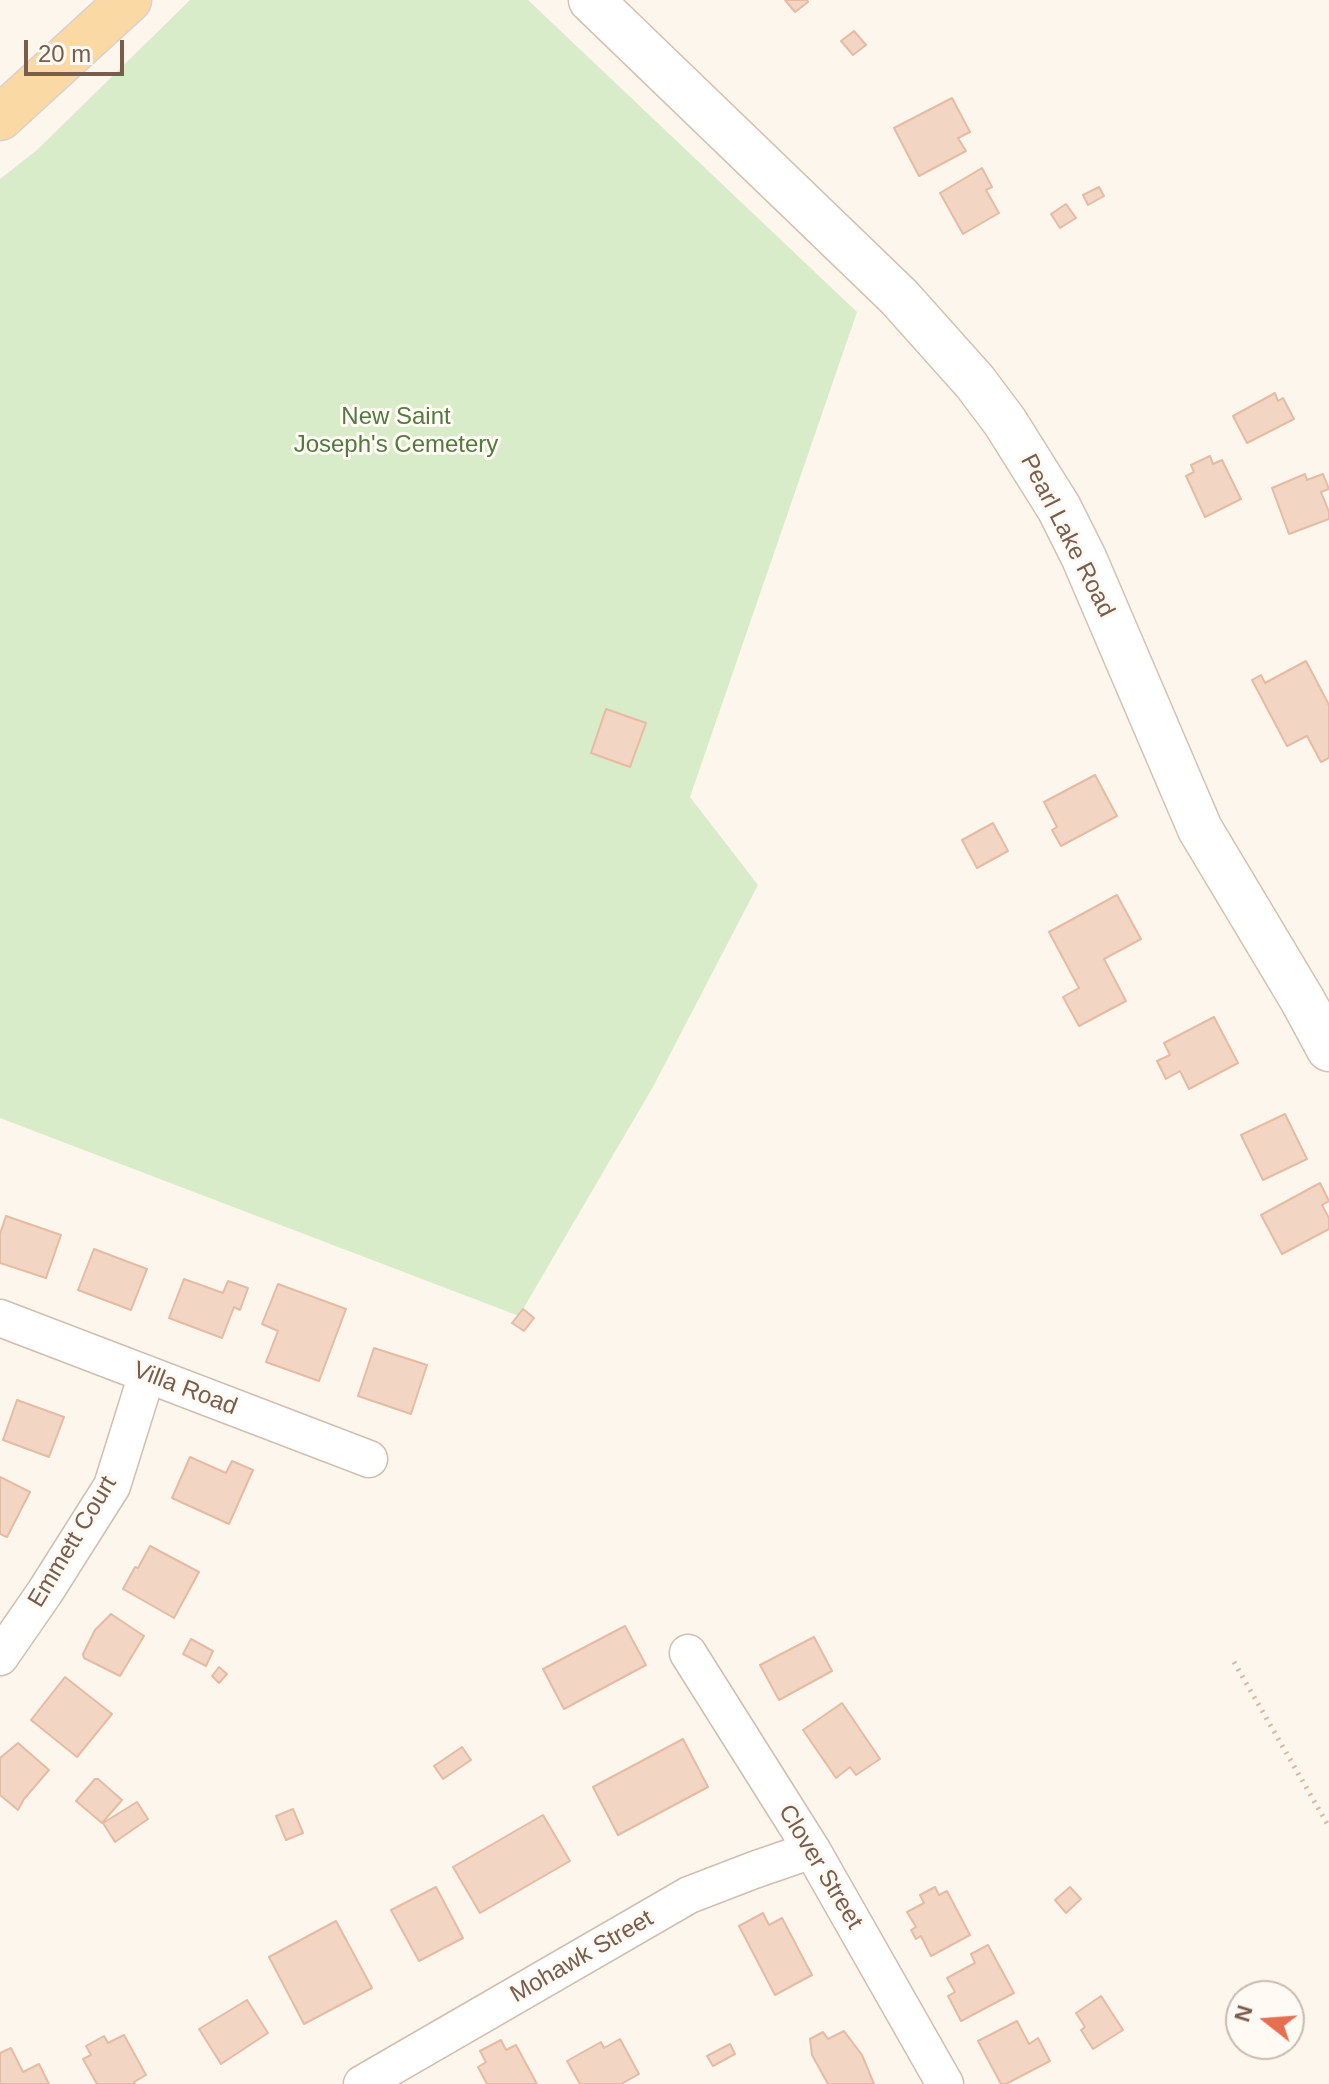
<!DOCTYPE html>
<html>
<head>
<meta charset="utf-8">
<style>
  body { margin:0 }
  #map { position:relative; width:1329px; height:2084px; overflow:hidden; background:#fdf6ec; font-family:Helvetica,sans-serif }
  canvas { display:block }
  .north { position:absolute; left:1225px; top:1980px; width:80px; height:80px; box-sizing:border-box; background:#fffaf3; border:2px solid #cabbb1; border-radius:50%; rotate:287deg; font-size:22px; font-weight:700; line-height:32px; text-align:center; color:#7a5c4d }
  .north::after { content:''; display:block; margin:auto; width:28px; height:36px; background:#e76f51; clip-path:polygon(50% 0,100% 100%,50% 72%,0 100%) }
  .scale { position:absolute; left:24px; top:40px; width:100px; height:36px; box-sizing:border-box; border:4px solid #7a5c4d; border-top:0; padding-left:10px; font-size:24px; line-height:28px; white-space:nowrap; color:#7a5c4d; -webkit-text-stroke:6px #fffaf3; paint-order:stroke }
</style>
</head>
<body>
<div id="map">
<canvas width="1329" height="2084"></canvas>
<div class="north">N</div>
<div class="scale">20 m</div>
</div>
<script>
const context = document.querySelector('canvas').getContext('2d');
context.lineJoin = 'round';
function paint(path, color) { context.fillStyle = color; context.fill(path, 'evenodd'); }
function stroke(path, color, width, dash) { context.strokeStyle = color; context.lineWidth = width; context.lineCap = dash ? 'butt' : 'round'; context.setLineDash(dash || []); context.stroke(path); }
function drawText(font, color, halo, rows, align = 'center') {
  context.font = font + ' Helvetica,sans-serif'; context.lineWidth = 6; context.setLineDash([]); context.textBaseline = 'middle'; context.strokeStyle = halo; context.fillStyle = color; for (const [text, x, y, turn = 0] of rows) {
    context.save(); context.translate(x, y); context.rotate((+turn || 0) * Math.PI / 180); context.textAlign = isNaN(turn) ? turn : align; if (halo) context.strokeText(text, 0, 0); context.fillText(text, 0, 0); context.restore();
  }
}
const green = new Path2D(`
  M190 0H528L857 312 690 797 758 885 654 1085 519 1316 0 1118V179L37 150Z`);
const building = new Path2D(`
  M785 0H807L808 2 795 12Z
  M854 31 866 45 853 55 841 41Z
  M952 98 970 132 958 138 966 151 919 176 894 128Z
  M982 168 992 187 986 190 999 213 963 234 940 193Z
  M1099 187 1104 196 1088 205 1083 195Z
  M1066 204 1076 218 1060 228 1051 214Z
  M1275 393 1278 401 1283 398 1294 419 1247 443 1233 416Z
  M1210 456 1213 464 1222 460 1241 499 1205 517 1186 476 1194 472 1191 465Z
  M1305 474 1307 480 1323 474 1329 489 1321 492 1329 512V519L1289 534 1272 488Z
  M1306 661 1329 705V758L1321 762 1307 736 1287 746 1252 680 1261 675 1265 683Z
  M606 709 646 723 630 767 591 753Z
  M1095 775 1117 816 1061 846 1052 830 1057 827 1044 802Z
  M993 823 1008 851 977 868 962 840Z
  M1117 895 1141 939 1104 959 1126 1001 1079 1026 1063 997 1079 988 1049 932Z
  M1214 1017 1238 1063 1189 1089 1180 1071 1166 1079 1157 1061 1170 1055 1164 1043Z
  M1285 1114 1307 1159 1263 1180 1241 1135Z
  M1320 1183 1329 1201 1322 1205 1329 1218V1229L1282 1254 1261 1215Z
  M6 1216 61 1235 46 1278 0 1263V1234Z
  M94 1249 147 1269 131 1310 78 1290Z
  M184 1279 223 1293 228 1281 248 1288 240 1310 234 1307 222 1338 169 1318Z
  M278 1284 346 1309 319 1381 266 1362 278 1331 262 1324Z
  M523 1309 534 1318 524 1331 512 1323Z
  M374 1348 427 1365 411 1414 358 1396Z
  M17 1400 64 1417 49 1457 3 1440Z
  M190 1457 226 1473 232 1461 253 1470 229 1524 172 1498Z
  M0 1477 30 1492 7 1537 0 1534Z
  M150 1546 199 1572 174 1618 123 1589 135 1567 138 1568Z
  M111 1614 144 1636 120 1676 84 1658 83 1654 95 1630Z
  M625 1626 646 1665 564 1709 543 1669Z
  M814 1637 832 1671 779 1700 760 1665Z
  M191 1639 213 1651 206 1666 183 1654Z
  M219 1667 227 1674 219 1683 212 1676Z
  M65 1677 112 1714 77 1757 31 1720Z
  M842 1703 880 1759 856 1775 850 1767 836 1778 803 1730Z
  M683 1739 708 1787 618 1835 593 1787Z
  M18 1743 49 1770 24 1799 18 1810 0 1795V1758Z
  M462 1747 471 1760 443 1779 434 1766Z
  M95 1779H98L122 1800 102 1823 76 1801Z
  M137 1802 148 1819 115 1842 103 1823Z
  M293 1809 303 1833 286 1840 276 1816Z
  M543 1815 570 1861 480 1913 453 1867Z
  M436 1887 463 1938 419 1961 391 1910Z
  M935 1887 939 1895 947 1891 970 1935 931 1956 921 1936 916 1939 911 1930 916 1927 907 1912 924 1903 920 1895Z
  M1070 1887 1081 1899 1066 1913 1055 1900Z
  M763 1913 769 1925 782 1918 812 1975 775 1995 739 1926Z
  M336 1921 372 1988 304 2024 269 1957Z
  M988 1945 1014 1993 961 2021 948 1996 955 1992 947 1978 975 1963 971 1954Z
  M1101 1996 1123 2030 1093 2049 1081 2030 1085 2027 1076 2013Z
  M247 2000 268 2033 221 2064 199 2029Z
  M1017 2021 1029 2044 1038 2038 1050 2061 1006 2084H1001L978 2041Z
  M844 2031 862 2055 874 2084H828L812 2055 810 2039 823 2032 828 2039Z
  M124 2035 146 2075 134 2082 135 2084H97L83 2059 91 2055 86 2046 104 2036 108 2043Z
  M620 2039 639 2074 621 2084H580L567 2061 601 2042 604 2048Z
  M501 2040 506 2050 516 2045 537 2084H487L478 2067 486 2062 480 2051Z
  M730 2044 735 2054 713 2066 707 2056Z
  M11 2048 23 2072 39 2064 49 2084H0V2053Z`);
const path = new Path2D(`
  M1234 1662 1329 1827`);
const minor = new Path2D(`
  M0 1318 369 1459
  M688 1653 812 1850 945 2084
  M0 1657 45 1592 112 1486 147 1374
  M362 2084 689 1895 754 1870 812 1850`);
const secondary = new Path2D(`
  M591 0 899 297 975 382 1005 422 1059 508 1084 558 1200 829 1303 1001 1329 1049`);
const primary = new Path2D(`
  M0 118 129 0`);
const parkNames = [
  ["New Saint",396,417],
  ["Joseph's Cemetery",396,445]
];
const streetNames = [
  ["Pearl Lake Road",1067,536,63],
  ["Villa Road",185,1389,21],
  ["Emmett Court",73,1542,-59],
  ["Clover Street",820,1867,59],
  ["Mohawk Street",582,1957,-30]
];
paint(green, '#d8ecc9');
paint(building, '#f3d5c3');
stroke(building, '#e6bba3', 2);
stroke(minor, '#d1beb0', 39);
stroke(secondary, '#d6c0b0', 47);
stroke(primary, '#dad1cd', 47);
stroke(path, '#d9b8a5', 5, [2, 6]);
stroke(minor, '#fff', 36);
stroke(secondary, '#fff', 44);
stroke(primary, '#fbd9a5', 44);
drawText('24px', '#537a41', '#fffaf3', parkNames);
drawText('24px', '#7a5c4d', '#fffaf3', streetNames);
</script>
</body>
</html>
